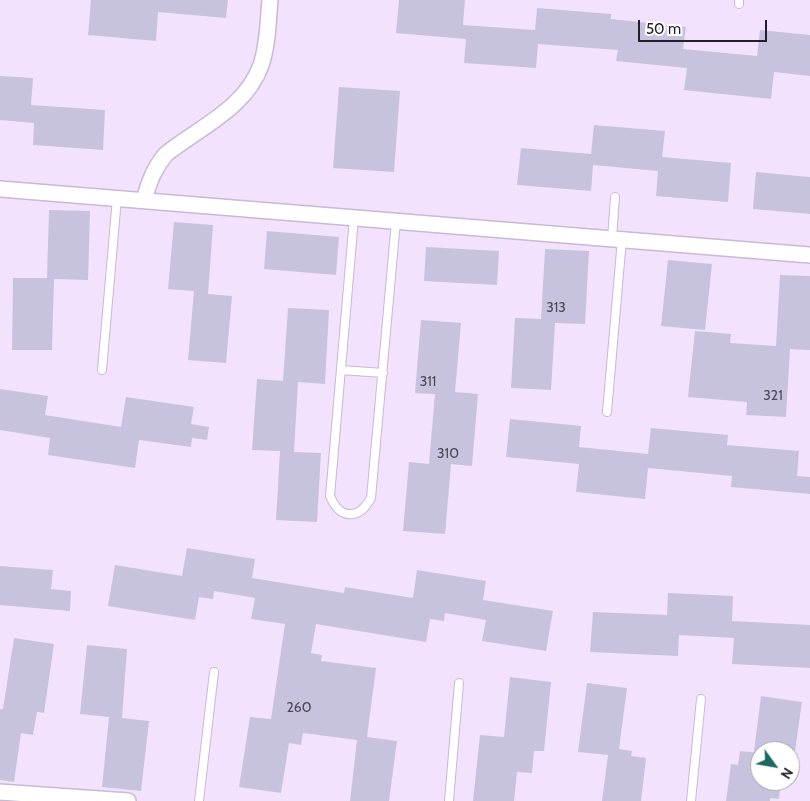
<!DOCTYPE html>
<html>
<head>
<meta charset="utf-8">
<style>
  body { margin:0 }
  #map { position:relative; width:810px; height:801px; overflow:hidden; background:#f3e2fd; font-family:Cabin,sans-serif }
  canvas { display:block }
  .north { position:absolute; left:750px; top:741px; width:50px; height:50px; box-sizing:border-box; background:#fff; border:1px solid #a7a5a9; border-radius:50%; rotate:122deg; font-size:14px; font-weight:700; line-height:20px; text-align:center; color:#241e27 }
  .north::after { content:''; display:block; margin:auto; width:18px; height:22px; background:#1d6861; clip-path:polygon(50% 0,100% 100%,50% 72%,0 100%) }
  .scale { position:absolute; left:638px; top:20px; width:129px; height:22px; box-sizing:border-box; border:2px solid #241e27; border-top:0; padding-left:6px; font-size:15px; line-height:18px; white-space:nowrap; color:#241e27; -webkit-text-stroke:4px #fff; paint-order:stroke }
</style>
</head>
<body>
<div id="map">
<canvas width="810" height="801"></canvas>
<div class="north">N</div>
<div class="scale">50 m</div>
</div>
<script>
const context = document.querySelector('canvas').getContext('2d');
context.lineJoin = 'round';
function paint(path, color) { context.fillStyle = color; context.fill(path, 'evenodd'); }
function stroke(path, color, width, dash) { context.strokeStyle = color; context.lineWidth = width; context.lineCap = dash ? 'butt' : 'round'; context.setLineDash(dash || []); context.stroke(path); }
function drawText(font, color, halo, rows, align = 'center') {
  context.font = font + ' Cabin,sans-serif'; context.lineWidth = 4.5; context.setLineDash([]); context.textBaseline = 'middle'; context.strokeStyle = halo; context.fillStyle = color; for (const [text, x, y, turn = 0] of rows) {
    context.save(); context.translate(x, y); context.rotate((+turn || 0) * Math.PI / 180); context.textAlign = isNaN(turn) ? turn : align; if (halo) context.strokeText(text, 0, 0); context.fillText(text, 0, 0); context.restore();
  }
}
const building = new Path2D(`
  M91 0H228L226 18 158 12 156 41 88 35Z
  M399 0H465L463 25 535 30 537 8 611 14V19L686 27 683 49 757 56 760 30 810 35V76L774 72 771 99 684 90 687 68 616 61 618 50 538 44 536 68 464 63 466 39 396 33Z
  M0 76 33 78 31 105 105 110 103 150 33 145 34 123 0 120Z
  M339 87 400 91 394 172 333 168Z
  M594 125 665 131 662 157 731 163 728 202 656 196 658 171 593 165 591 191 517 185 521 148 591 154Z
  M756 172 810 177V214L753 209Z
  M49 210 90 211 88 280 54 279 52 350H12L13 278H47Z
  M174 222 213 225 208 294 232 296 226 363 188 360 194 291 168 289Z
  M267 231 339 237 336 275 264 269Z
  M426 247 499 251 497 285 424 281Z
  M545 249 589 251 585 324 555 323 551 390 511 388 515 318 541 319Z
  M668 260 712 264 705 330 661 326Z
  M780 275 810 276V350L790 349 786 417 746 415 747 402 688 397 695 331 731 334 730 343 776 346Z
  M288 308 329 310 325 384 298 382 294 452 321 453 317 522 276 520 280 451 252 450 257 379 283 381Z
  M421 320 461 323 455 392 478 394 472 466 451 464 445 534 403 531 409 462 429 464 435 394 415 393Z
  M0 389 48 396 45 415 121 427 126 397 194 407 191 424 209 427 207 440 192 438 191 447 139 440 135 468 48 455 50 438 0 430Z
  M510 419 581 426 579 447 648 454 651 428 728 435 727 445 799 451 797 476 810 477V494L731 487 732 476 648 468 645 499 576 492 579 464 506 457Z
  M187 548 255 559 252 578 344 593 345 587 413 598 417 570 486 581 483 600 553 611 546 651 482 641 486 620 445 613 444 621 430 619 426 642 316 624 311 653 322 655 321 661 376 668 367 737 397 741 389 801H350L357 740 303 733 301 745 289 743 281 793 239 787 250 717 271 719 285 624 251 619 255 598 214 591 213 599 199 597 195 620 108 606 115 565 182 576Z
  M0 566 53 570 51 589 71 591 70 611 0 605Z
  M668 593 733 596 732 621 810 625V668L732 664 734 638 679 635 678 656 590 652 593 612 667 615Z
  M14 638 54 644 44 713 37 712 33 735 21 733 14 782 0 780V709H3Z
  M87 645 127 649 122 718 149 721 141 791 102 787 109 717 80 714Z
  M510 677 551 682 544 751H534L532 773 517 772 514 801H473L480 735 504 737Z
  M587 683 627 688 619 749 632 751 631 756 646 758 641 801H602L608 755 578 752Z
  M761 696 802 702 795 751H754Z
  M740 751 760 753V781H781L779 799 770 798V801H726L731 764 738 765Z`);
const service = new Path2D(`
  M739 4V0
  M354 218 330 496C340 520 359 520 371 498L396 221
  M612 239 615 197
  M102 370 117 198
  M341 370 383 373
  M607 412 622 239
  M199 801 214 672
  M449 801 459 683
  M691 801 701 699`);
const minor = new Path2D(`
  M0 189 810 255
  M144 200C149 182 154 168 166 154 200 127 246 108 261 65 268 45 268 21 270 0
  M0 792 128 801`);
const numberNames = [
  ["313",556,308],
  ["311",428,382],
  ["321",773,396],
  ["310",448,454],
  ["260",299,708]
];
paint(building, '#c7c3df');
stroke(service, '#c9b9d3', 10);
stroke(minor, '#c9b9d3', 18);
stroke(service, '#fff', 8);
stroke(minor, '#fff', 15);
drawText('14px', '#4d4755', null, numberNames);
</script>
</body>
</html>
